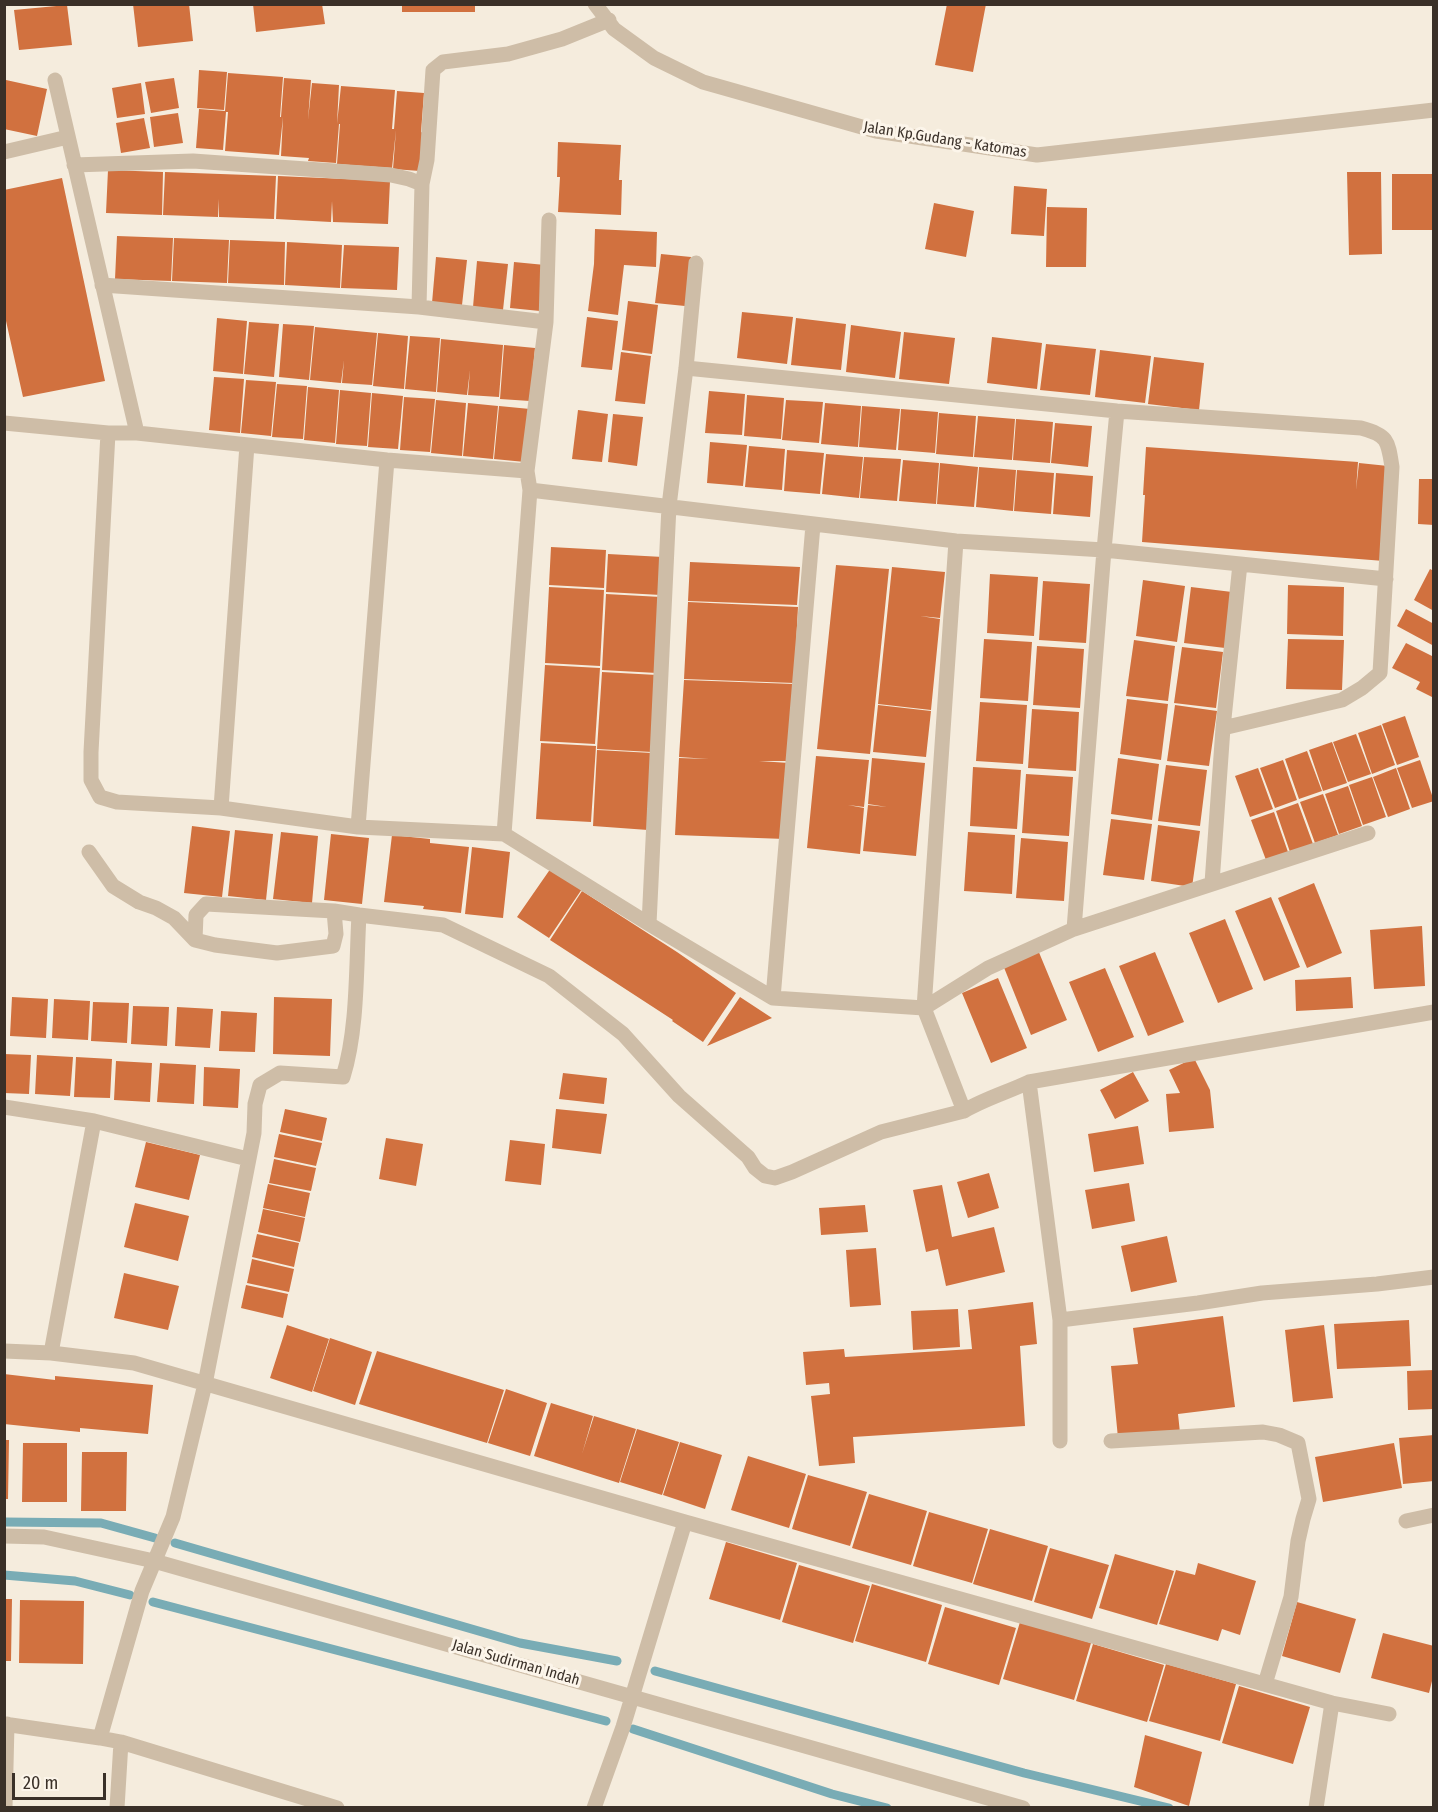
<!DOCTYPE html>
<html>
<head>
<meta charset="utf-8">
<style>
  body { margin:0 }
  #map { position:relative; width:1438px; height:1812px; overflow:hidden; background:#f5ecdd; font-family:"Fira Sans Condensed",sans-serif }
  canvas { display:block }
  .frame { position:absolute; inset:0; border:6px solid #3a3028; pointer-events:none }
  .scale { position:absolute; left:12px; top:1773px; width:94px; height:27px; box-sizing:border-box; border:3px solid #3a3028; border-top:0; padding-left:8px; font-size:18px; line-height:21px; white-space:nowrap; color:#3a3028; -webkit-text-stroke:4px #fcf5ea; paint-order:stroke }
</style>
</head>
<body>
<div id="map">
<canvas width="1438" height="1812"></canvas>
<div class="frame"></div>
<div class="scale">20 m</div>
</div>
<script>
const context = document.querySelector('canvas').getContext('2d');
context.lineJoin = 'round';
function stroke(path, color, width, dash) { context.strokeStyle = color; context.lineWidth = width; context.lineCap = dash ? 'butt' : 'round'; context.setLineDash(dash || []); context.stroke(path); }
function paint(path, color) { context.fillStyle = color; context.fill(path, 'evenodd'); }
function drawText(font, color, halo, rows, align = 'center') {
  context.font = font + ' "Fira Sans Condensed",sans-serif'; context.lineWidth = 6; context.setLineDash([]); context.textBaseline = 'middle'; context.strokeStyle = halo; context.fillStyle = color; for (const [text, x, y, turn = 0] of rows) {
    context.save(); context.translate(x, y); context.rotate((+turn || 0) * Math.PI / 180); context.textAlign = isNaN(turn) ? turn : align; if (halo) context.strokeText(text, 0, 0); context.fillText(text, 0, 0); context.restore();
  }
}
const stream = new Path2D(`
  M4 1522 101 1523 155 1538
  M175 1543 520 1643 617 1661
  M4 1575 75 1581 130 1595
  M153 1602 606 1721
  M655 1671 1024 1773 1169 1808
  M633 1729 832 1794 887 1808`);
const building = new Path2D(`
  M133 4H189L193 41 138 47Z
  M253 4H322L325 24 256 32Z
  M402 4H475V12H402Z
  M947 4H986L973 72 935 65Z
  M67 5 72 45 19 50 14 10Z
  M199 70 227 72 224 110 197 108Z
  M228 73 283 77 280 117H281L284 78 311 80 308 120 312 83 339 85 337 124 341 86 395 90 392 129H394L397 91 424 93 421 132 423 133 420 171 393 169 396 130 392 168 337 164 340 124H339L336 163 308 161 309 158 281 156 283 117 279 155 225 151 228 112H226L223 150 196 148 199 109 225 111Z
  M174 78 179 108 151 113 145 82Z
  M6 80 47 89 37 136 4 129Z
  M141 83 145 114 117 118 112 88Z
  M178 113 183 143 154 147 150 117Z
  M144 118 150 148 121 153 116 123Z
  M558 142 621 145 619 180H622L621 215 558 212 560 177H557Z
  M108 170 163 172 162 215 106 213Z
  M165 172 276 176 274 219 219 217V199L218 217 163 215Z
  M1347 172H1381L1382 254 1349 255Z
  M1392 174H1434V230H1392Z
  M278 176 390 181 388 224 333 222 332 201 331 222 276 219Z
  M62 178 105 381 23 397 4 312V190Z
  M1014 186 1047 189 1044 236 1011 234Z
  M934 203 974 211 966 257 925 249Z
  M1047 207 1087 208 1086 267H1046Z
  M595 229 657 232 656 267 624 265 618 315 588 311 594 264Z
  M117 236 173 238 171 281 115 279Z
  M174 238 229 240 227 283 172 281Z
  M230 240 285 242 284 285 228 283Z
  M287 242 342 245 340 288 285 285Z
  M344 245 399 247 397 290 341 288Z
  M661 254 691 257 685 306 655 303Z
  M436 257 467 260 462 305 432 303Z
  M477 261 508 264 503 310 473 307Z
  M514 262 545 265 540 311 510 308Z
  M628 301 658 305 652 354 622 350Z
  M742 312 793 317 787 364 737 358Z
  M587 317 618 321 612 370 581 367Z
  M217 318 247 321 243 374 213 371Z
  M796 318 846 324 841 370 791 365Z
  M249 322 279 324 274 377 244 374Z
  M283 324 314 326 309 380 279 377Z
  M851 325 901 332 895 378 846 372Z
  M315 327 377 333 372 385 342 383 344 360 341 383 310 380Z
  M904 332 955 338 949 384 899 379Z
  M378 333 408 336 404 389 373 386Z
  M410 336 440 338 436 392 405 389Z
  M992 337 1042 343 1037 389 987 383Z
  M441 339 503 345 499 397 468 395 470 370 467 395 437 392Z
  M1046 344 1096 349 1090 395 1040 390Z
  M504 345 535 348 530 401 500 399Z
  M1100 350 1151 356 1145 403 1095 397Z
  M621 352 651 356 645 404 615 401Z
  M1154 357 1204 363 1199 410 1148 404Z
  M214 377 244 379 240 433 209 430Z
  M246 380 276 382 271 436 241 433Z
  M277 384 307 386 303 439 272 437Z
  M308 387 339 390 335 443 304 440Z
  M340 390 371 393 367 446 336 444Z
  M709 391 745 394 742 435 705 433Z
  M372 393 403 396 398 449 368 447Z
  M747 395 784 398 781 439 744 436Z
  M404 397 435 399 430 452 400 450Z
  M436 400 466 403 462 456 431 453Z
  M786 400 823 402 819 443 782 440Z
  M468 403 498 406 493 459 463 456Z
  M825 403 861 406 858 447 821 444Z
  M499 406 530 409 525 462 494 459Z
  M862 406 900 409 896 450 859 447Z
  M901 409 938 412 935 453 898 450Z
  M578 410 608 414 602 462 572 459Z
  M939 413 976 416 973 457 936 454Z
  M613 414 643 417 637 466 608 462Z
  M978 416 1015 419 1012 460 974 457Z
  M1016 419 1053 422 1050 463 1013 460Z
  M1055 423 1092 426 1088 467 1051 463Z
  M710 442 747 445 743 486 707 483Z
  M749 446 785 449 782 490 745 487Z
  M1146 447 1358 462 1356 490 1359 463 1388 466 1384 561 1142 542 1145 495H1143Z
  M787 450 824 453 820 494 784 491Z
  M826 454 863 457 859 498 822 494Z
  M864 457 901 459 897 501 860 498Z
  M903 460 939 463 936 504 899 501Z
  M940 463 978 467 974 507 937 504Z
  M979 467 1016 470 1013 511 976 507Z
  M1017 470 1054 473 1051 514 1014 511Z
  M1056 473 1093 476 1090 517 1053 514Z
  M1419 479H1434V525L1418 524Z
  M551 547 606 550 604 588 549 585Z
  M608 554 663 557 661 595 606 592Z
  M690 562 800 567 797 605 688 601Z
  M836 565 889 569 870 754 817 749Z
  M892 567 945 572 940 618 920 616 940 619 931 710 878 704Z
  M1430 569 1434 571V611L1414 600Z
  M990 574 1038 577 1034 636 987 633Z
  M1143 580 1185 586 1177 642 1136 636Z
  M1043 581 1090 584 1086 643 1039 640Z
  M1288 585 1344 587 1343 636 1287 634Z
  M549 587 604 590 600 666 545 663Z
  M1191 587 1232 592 1225 648 1184 643Z
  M606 594 661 597 657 673 602 670Z
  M688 602 798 607 794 683 684 679Z
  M1406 609 1434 624V646L1397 626Z
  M984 639 1032 642 1028 701 980 698Z
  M1288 639 1344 640 1342 690 1286 689Z
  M1134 640 1175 646 1168 701 1126 696Z
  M1406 643 1434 657V698L1416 689 1420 682 1392 668Z
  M1037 646 1084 649 1080 708 1033 705Z
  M1182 647 1223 652 1216 708 1174 703Z
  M545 665 600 668 595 744 540 741Z
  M602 672 657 675 652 752 597 749Z
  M684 680 794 684 789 761H759L789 763 785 839 675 835 679 758 709 759 679 757Z
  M1127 699 1168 704 1161 760 1120 754Z
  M980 702 1027 705 1023 764 976 761Z
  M878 705 931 711 926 757 873 752Z
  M1175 705 1217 711 1209 766 1167 761Z
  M1032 709 1079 712 1076 771 1028 768Z
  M1405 716 1419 757 1397 765 1382 724Z
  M1381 725 1395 765 1372 774 1358 733Z
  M1356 734 1371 774 1348 782 1333 742Z
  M1332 742 1347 783 1323 791 1309 750Z
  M541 743 596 746 591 822 536 819Z
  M597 750 652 753 648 830 593 826Z
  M1307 751 1322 791 1299 799 1285 759Z
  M816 756 869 760 864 807 848 805 864 808 860 854 807 848Z
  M872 758 925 763 916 856 863 851 868 805 887 807 868 804Z
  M1118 758 1159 764 1152 820 1111 814Z
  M1283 760 1297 800 1275 808 1260 768Z
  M1420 760 1434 801 1412 808 1397 768Z
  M1166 765 1207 770 1200 826 1158 821Z
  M973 767 1021 770 1017 829 970 826Z
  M1258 768 1273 809 1250 817 1235 776Z
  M1396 768 1410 809 1388 817 1373 777Z
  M1026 774 1073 777 1069 836 1022 833Z
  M1372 777 1386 817 1363 825 1349 785Z
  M1348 786 1362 826 1339 834 1325 794Z
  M1323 794 1338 835 1315 843 1300 802Z
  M1298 803 1313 844 1290 852 1276 811Z
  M1274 812 1288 852 1266 860 1251 820Z
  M1111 819 1152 824 1144 880 1103 875Z
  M1158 825 1200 831 1192 887 1151 881Z
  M192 826 230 831 222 897 184 893Z
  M235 830 273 834 266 900 228 896Z
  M281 832 318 836 312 903 273 899Z
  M968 832 1015 835 1012 894 964 891Z
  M331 834 369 838 362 904 324 900Z
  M392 835 430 839V843L469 847 461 913 423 909 424 906 384 902Z
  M1021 838 1068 842 1064 901 1016 898Z
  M472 847 510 852 503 918 465 914Z
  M551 868 582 889 549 938 517 917Z
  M1314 883 1342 953 1307 968 1278 898Z
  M582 891 677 952 736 993 703 1042 672 1021 673 1020 550 940Z
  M1271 897 1300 967 1264 981 1235 911Z
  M1225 919 1253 989 1218 1003 1189 933Z
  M1422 926 1425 986 1374 989 1370 930Z
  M1038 950 1067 1020 1031 1035 1003 965Z
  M1155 952 1184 1022 1148 1036 1119 966Z
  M1105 968 1134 1037 1098 1052 1069 982Z
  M1351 977 1353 1008 1296 1011 1295 980Z
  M998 978 1027 1048 991 1063 962 993Z
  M12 997 48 999 46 1038 10 1036Z
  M274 997 332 999 330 1056 273 1054Z
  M740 997 772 1018 707 1046Z
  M54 999 90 1001 88 1040 52 1038Z
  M93 1002 129 1003 127 1043 91 1041Z
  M133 1006 169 1007 167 1046 131 1044Z
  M177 1007 213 1009 210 1048 175 1046Z
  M221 1011 257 1013 255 1052 219 1051Z
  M4 1054 31 1055 29 1094 4 1093Z
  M37 1055 73 1057 70 1096 35 1094Z
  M76 1057 112 1059 110 1098 74 1097Z
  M1194 1058 1210 1090 1214 1128 1169 1132 1166 1094 1180 1093 1169 1070Z
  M116 1061 152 1063 150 1102 114 1100Z
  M160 1063 196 1065 194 1104 157 1102Z
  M204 1067 240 1069 238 1108 203 1106Z
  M1133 1072 1149 1101 1115 1119 1100 1090Z
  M563 1073 607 1078 604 1104 559 1099Z
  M285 1109 327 1118 322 1141 280 1132Z
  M556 1109 607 1114 601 1154 552 1148Z
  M1138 1126 1144 1164 1094 1172 1088 1134Z
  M279 1134 322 1143 316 1166 274 1157Z
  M386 1138 423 1144 416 1186 379 1179Z
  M510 1140 545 1144 541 1185 505 1181Z
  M146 1142 200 1155 189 1200 135 1187Z
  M274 1159 316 1168 311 1191 269 1183Z
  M989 1173 999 1208 968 1218 957 1182Z
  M1129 1183 1135 1221 1092 1229 1085 1190Z
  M268 1184 310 1193 305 1217 263 1208Z
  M942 1185 952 1237 994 1227 1005 1272 946 1286 938 1249 926 1252 913 1190Z
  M135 1203 189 1216 178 1261 124 1247Z
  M865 1205 868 1232 821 1235 819 1208Z
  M263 1209 305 1218 300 1242 258 1232Z
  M257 1234 299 1243 294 1267 252 1257Z
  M1167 1236 1177 1282 1131 1292 1121 1246Z
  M876 1248 881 1305 850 1307 846 1250Z
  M252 1259 294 1269 289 1292 247 1283Z
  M124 1273 179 1286 168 1330 114 1318Z
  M246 1285 288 1294 283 1318 241 1308Z
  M1033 1302 1037 1344 1020 1346 1025 1426 853 1437 855 1463 819 1466 811 1396 830 1394 829 1383 806 1385 803 1352 844 1349 845 1357 972 1349 968 1310Z
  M958 1309 960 1347 913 1350 911 1311Z
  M1223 1316 1235 1407 1178 1414 1180 1433 1118 1438 1111 1366 1138 1364 1133 1328Z
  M1409 1320 1411 1366 1337 1369 1334 1324Z
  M287 1325 329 1339 312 1392 270 1378Z
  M1324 1325 1333 1398 1293 1402 1285 1330Z
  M330 1338 372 1352 355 1405 313 1391Z
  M377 1351 504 1390 487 1443 359 1404Z
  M1434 1370V1409L1408 1410 1407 1371Z
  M4 1374 55 1380V1376L153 1385 148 1434 80 1428V1432L4 1424Z
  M506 1389 547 1403 530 1456 488 1443Z
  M551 1403 593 1416 582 1454 594 1416 636 1429 619 1483 534 1456Z
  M637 1429 679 1442 662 1495 620 1482Z
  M1434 1435V1481L1403 1484 1399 1438Z
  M4 1440H9L8 1499H4Z
  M680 1442 722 1455 705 1509 663 1495Z
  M23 1443H67V1502H22Z
  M1394 1443 1402 1488 1323 1502 1315 1457Z
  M82 1452H127L126 1511H81Z
  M748 1456 806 1474 789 1528 731 1510Z
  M808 1475 867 1492 850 1546 792 1529Z
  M869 1494 927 1511 911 1565 852 1548Z
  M929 1512 988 1529 972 1583 913 1566Z
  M990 1529 1048 1546 1032 1601 973 1584Z
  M726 1542 797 1563 780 1620 709 1599Z
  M1050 1548 1109 1565 1092 1619 1034 1602Z
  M1115 1554 1174 1571 1157 1625 1099 1608Z
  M1198 1563 1256 1581 1240 1635 1222 1629 1218 1641 1159 1624 1176 1570 1195 1575Z
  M799 1565 870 1586 853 1643 782 1622Z
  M872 1584 942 1605 926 1662 855 1641Z
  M4 1599H12L11 1661H4Z
  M20 1600 84 1601 83 1664 19 1663Z
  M1297 1602 1356 1619 1340 1673 1282 1656Z
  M945 1607 1016 1628 999 1685 928 1664Z
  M1020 1622 1091 1643 1074 1700 1003 1679Z
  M1383 1633 1434 1646V1673L1429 1693 1371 1678Z
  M1093 1644 1164 1665 1147 1722 1076 1701Z
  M1166 1664 1236 1684 1220 1741 1149 1721Z
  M1239 1686 1310 1707 1293 1764 1222 1743Z
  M1145 1735 1202 1752 1189 1806 1134 1787Z`);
const minor = new Path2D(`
  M595 4 614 29 654 58 703 82 876 131 1037 155 1434 110
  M55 80 137 433
  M4 152 68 137
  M74 165 193 161 391 175 409 179 422 184 419 307
  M422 184 427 160 433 70 443 62 508 54 562 39 609 20
  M102 285 419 307 546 322
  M686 368 1117 411 1361 428C1388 435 1388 441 1392 467L1380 673 1362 688 1342 700 1223 728
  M4 423 108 433H137L387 460 527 471
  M108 433 91 752V780L100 797 117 802 221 808 358 827 504 834 649 924 773 998 924 1008 988 968 1074 929 1368 833
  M530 490 956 541 1104 550 1386 579
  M956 541 924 1008 964 1111
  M221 808 247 445
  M358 827 387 460
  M504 834 530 490 527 471 546 322 549 220
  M89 852 113 886 139 902 156 908 174 918 195 940 215 945 277 953 333 946 336 934 334 911 359 915 443 925 549 976 623 1034 679 1096 748 1157 755 1168 765 1176 775 1178 792 1172 881 1132 964 1111C984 1099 1008 1092 1029 1082L1434 1012
  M1212 883 1223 728 1240 564
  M649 924 669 506 686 368 696 263
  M1074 929 1104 550 1117 411
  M195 940 196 915 206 904 334 911
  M773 998 813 525
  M1029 1082 1060 1320V1441
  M4 1107 94 1121 248 1159
  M1060 1320 1198 1303 1262 1293 1377 1284 1434 1277
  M4 1351 51 1353 134 1363 685 1522 1332 1703 1389 1714
  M51 1353 94 1121
  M1111 1441 1263 1432 1279 1435 1298 1443 1309 1499 1303 1519 1298 1541 1291 1597 1265 1684
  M1406 1521 1434 1515
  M4 1536 44 1537 154 1561 1023 1808
  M4 1724 100 1738 121 1742 337 1808
  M100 1738 142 1591 173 1517 205 1384 254 1133 255 1104 260 1085 280 1073 343 1077C358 1029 356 966 359 915
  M5 1808 7 1724
  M117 1808 121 1742
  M594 1808 623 1727 685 1522
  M1316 1808 1332 1703`);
const streetNames = [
  ["Jalan Kp.Gudang - Katomas",945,140,9],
  ["Jalan Sudirman Indah",516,1663,16]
];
stroke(stream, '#79acb5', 9);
paint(building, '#d1713f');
stroke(minor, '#cebda7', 15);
drawText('15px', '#3a3028', '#fcf5ea', streetNames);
</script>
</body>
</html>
